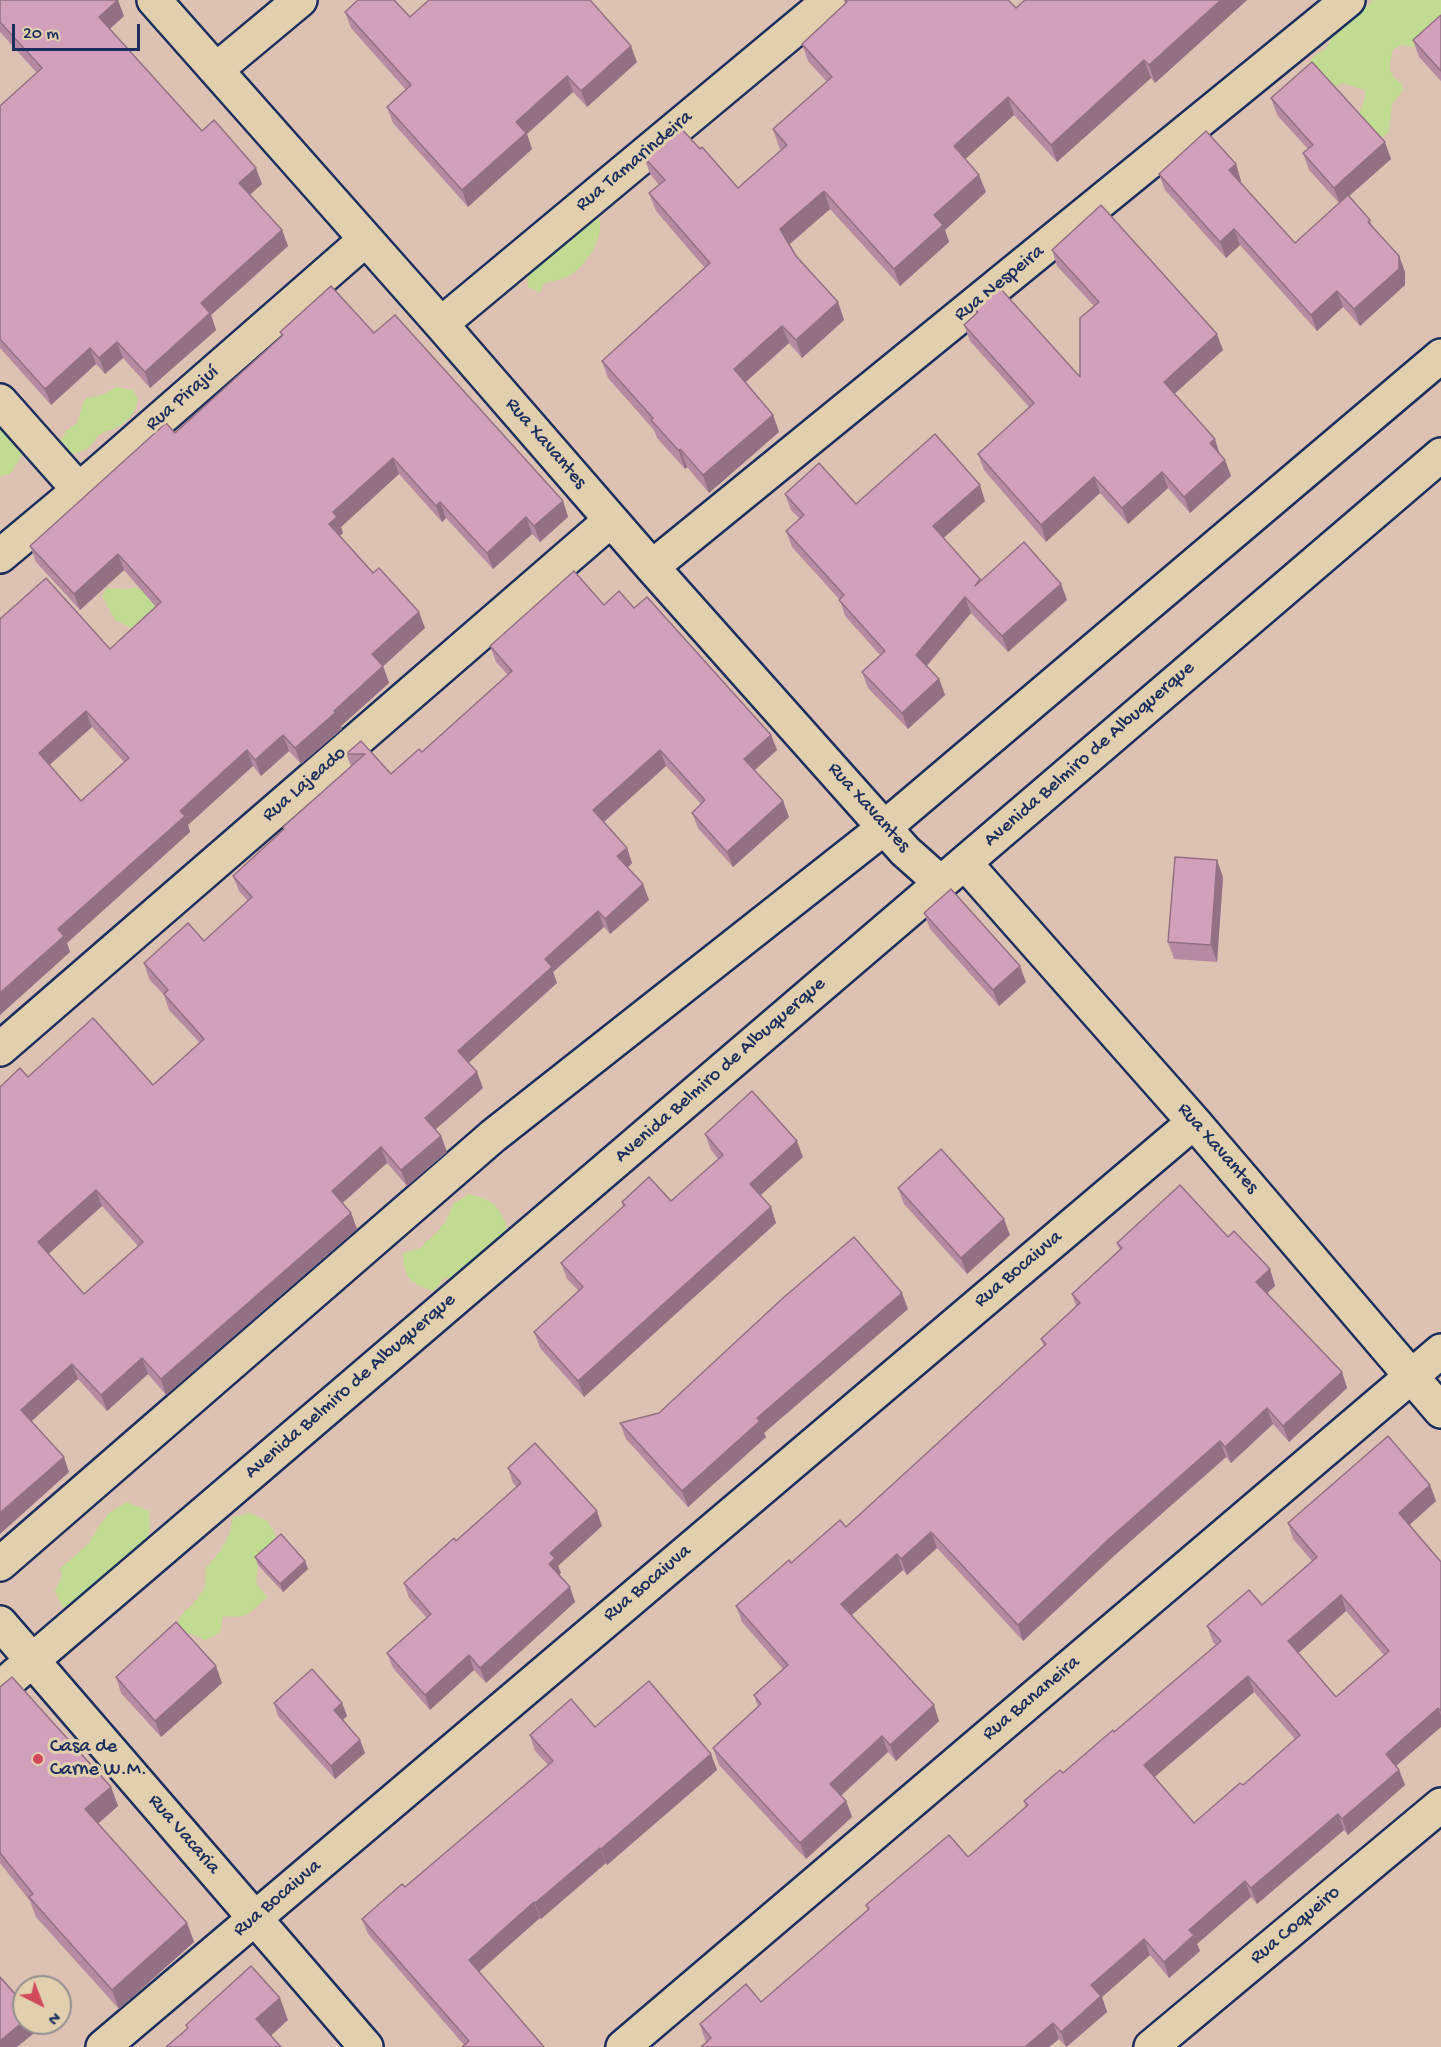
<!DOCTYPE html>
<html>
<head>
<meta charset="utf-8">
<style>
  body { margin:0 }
  #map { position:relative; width:1441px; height:2047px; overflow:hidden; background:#ddc1b2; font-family:"Gochi Hand",sans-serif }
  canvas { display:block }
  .north { position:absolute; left:12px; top:1975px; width:60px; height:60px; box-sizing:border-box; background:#e1cfad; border:2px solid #928f8d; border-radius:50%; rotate:138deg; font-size:16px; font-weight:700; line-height:24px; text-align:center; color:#1b2f5e }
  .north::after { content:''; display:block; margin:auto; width:21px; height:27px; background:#d1495b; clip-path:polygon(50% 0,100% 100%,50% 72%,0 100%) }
  .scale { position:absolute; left:12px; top:24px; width:128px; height:27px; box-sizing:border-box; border:3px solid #1b2f5e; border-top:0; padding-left:8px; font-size:18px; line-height:21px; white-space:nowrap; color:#1b2f5e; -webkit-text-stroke:4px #e1cfad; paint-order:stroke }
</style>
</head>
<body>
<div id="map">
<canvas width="1441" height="2047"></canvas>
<div class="north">N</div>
<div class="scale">20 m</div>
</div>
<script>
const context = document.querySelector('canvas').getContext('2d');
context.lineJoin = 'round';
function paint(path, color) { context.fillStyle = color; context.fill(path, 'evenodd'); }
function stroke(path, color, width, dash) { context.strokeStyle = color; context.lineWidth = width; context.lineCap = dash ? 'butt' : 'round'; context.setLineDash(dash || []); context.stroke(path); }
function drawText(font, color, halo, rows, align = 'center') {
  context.font = font + ' "Gochi Hand",sans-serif'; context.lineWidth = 6; context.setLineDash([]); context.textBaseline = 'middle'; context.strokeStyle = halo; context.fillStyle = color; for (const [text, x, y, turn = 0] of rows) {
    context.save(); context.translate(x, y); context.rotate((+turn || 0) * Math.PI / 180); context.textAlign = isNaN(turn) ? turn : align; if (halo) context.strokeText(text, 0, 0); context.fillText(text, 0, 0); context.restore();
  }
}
const green = new Path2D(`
  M1373 0H1441V40L1420 48 1401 45 1393 50C1391 59 1387 69 1394 77 1399 82 1401 82 1404 89L1392 104 1389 132 1382 138H1374L1359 115 1365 98V90L1343 83 1329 89 1309 65C1314 51 1321 55 1328 45 1333 37 1334 27 1342 21 1352 13 1365 11 1373 0Z
  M592 217 600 220C603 240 586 265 569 276 561 281 552 280 543 284L540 293 528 287C525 267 538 267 550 256 552 248 557 241 565 237 570 235 574 237 579 232 584 227 586 222 592 217Z
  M116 387 133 390C145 404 130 421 116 428 112 430 107 430 102 433 98 435 96 439 93 443 87 450 80 452 72 454L61 440 66 431 77 423 84 401 87 398 100 396Z
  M0 396 28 423 20 459 10 474 0 476Z
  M134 587 166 600 141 638 131 628 115 620 102 596 107 588C117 588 124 591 134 587Z
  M468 1194C508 1201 507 1225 510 1260L481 1280 445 1277 434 1291C410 1284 404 1278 403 1253L420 1248 438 1231 446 1221 453 1204Z
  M126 1502 149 1511 150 1529 142 1563 79 1603 63 1608 55 1591 62 1575 60 1569 89 1543 98 1527 109 1513Z
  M251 1513 267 1521 276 1536 258 1565 256 1583 267 1597C250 1613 247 1619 223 1616L220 1633 205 1640 189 1633 182 1638 176 1635 180 1616 194 1603 205 1587 206 1568 220 1551 229 1535 233 1517Z`);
const minor = new Path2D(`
  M154 0 441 324 652 567 905 851 941 883
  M216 70 300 0
  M441 324 830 0
  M0 401 79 490
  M0 556 79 490 365 240
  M652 567 1348 0
  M965 863 1194 1122 1441 1411
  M0 1049 611 520
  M32 1660 366 2047
  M103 2047 1194 1122
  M623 2047 1441 1351
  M1151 2047 1441 1805`);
const secondary = new Path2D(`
  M0 1564 493 1136 885 827 1441 356
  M0 1623 32 1660
  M0 1688 1441 455`);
const wall = new Path2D(`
  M0 0 124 16 110 29 202 131 262 184 250 195 282 230 288 246 211 315 216 330 150 388 123 358 105 374 96 364 51 405 0 348V106L37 73 0 32Z
  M844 0H1008L1016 8 1247 0 1155 83 1151 78 1057 162 1014 115 965 159 986 192 945 230 949 242 900 286 830 209 789 245 796 256 838 302 844 320 802 358 789 343 746 382 773 415 779 432 709 493 687 467 685 469 657 438 654 430 608 378 602 361 705 268 656 211 649 193 659 185 650 174 644 157 700 149 738 188 781 150 779 147 773 129 827 82 808 61 802 44 845 4Z
  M345 12 410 17 637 62 587 107 573 92 527 134 532 149 468 207 393 123 387 107 406 90 351 28Z
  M1441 15V81L1419 57 1413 40Z
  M1271 98 1391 159 1349 196 1370 220 1372 226 1399 256 1405 272V285L1360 326 1343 307 1317 331 1240 245 1226 258 1165 190 1159 174 1236 164 1241 181 1240 182 1295 243 1339 203 1309 170 1303 153 1308 149 1277 115Z
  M1052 250 1223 350 1174 394 1225 460 1231 476 1190 513 1168 488 1128 524 1100 493 1046 542 984 470 978 454 1030 408 970 341 964 325 976 314 974 308 1080 377 1094 306 1057 266Z
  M280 332 374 333 563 501 568 517 540 542 532 534 493 569 446 518 442 522 399 474 341 527 343 533 340 536 425 628 383 666 389 683 341 726 342 729 301 764 289 751 261 776 253 766 188 825 190 832 67 943 70 952 0 1015V619L110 649 156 607 124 570 80 610 36 562 30 546 175 433 282 337ZM92 727 124 762 81 801 49 765Z
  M785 494 856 504 985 501 943 538 981 580 1061 584 1067 600 1008 652 971 613 927 666 939 679 945 695 908 729 868 688 862 672 880 655 845 616 840 600 792 547 786 531 800 519 791 510Z
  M604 605 634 608 771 735 777 750 755 770 783 801 789 817 733 867 698 828 692 813 701 804 666 766 604 822 627 848 632 863 628 867 649 900 610 934 604 927 553 972 557 983 468 1063 483 1088 435 1130 441 1136 447 1152 407 1186 387 1163 342 1203 351 1213 357 1229 166 1395 148 1374 107 1411 78 1379 32 1421 69 1472 0 1534 28 1077 153 1085 200 1043 169 1010 164 995 149 979 144 963 204 941 248 901 239 891 233 876 284 830 283 827 351 766 346 754 361 741 391 774 422 752 508 675 496 662 490 646ZM102 1206 138 1246 84 1294 48 1254Z
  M1223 877 1217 962 1174 959 1168 942Z
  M924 913 1026 982 999 1006 930 929Z
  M705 1134 803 1157 760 1196 771 1207 776 1223 584 1397 540 1348 534 1332 579 1291 567 1279 561 1263 623 1207 622 1202 671 1201 718 1159 711 1150Z
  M898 1188 1010 1235 967 1274 904 1204Z
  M1228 1237 1270 1269 1275 1286 1267 1293 1342 1372 1347 1388 1289 1442 1273 1424 1231 1463 1226 1457 1116 1554 1023 1641 937 1548 907 1575 903 1570 851 1615 939 1721 896 1761 888 1752 841 1796 846 1801 852 1817 806 1859 719 1765 713 1748 758 1707 754 1695 783 1669 742 1622 736 1606 791 1563 846 1527 1044 1346 1041 1339 1076 1306 1072 1294 1120 1250 1117 1243Z
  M908 1309 764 1433 766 1437 688 1507 626 1439 620 1423 659 1413Z
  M508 1468 602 1526 558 1566 561 1573 559 1575 575 1602 486 1683 474 1670 430 1710 393 1668 387 1653 427 1618 409 1598 404 1583 456 1541 517 1487 513 1483Z
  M1430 1485 1436 1501 1409 1525 1441 1562V1727L1396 1766 1399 1770 1405 1785 1348 1835 1344 1830 1257 1904 1251 1897 1197 1944 1200 1951 1169 1978 1150 1955 1102 1997 1107 2012 1067 2047H1066L1059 2039 1049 2047H701L707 2042 705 2040 700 2024 761 2002 868 1910 866 1905 968 1857 1026 1807 1024 1801 1063 1773 1114 1732 1216 1645 1213 1642 1207 1626 1262 1605 1312 1561 1293 1539 1288 1523ZM1346 1611 1384 1655 1336 1697 1298 1653ZM1254 1692 1295 1739 1243 1785 1194 1823 1154 1777Z
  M255 1557 305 1561 308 1569 283 1592 258 1565Z
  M116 1677 222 1683 161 1737 121 1693Z
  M0 1687 111 1787 118 1806 97 1824 187 1923 194 1942 119 2009 36 1917 30 1901 0 1863Z
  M274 1703H342L347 1716 343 1720 360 1740 365 1753 335 1779 278 1716Z
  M595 1727 711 1754 717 1770 607 1865 606 1863 541 1919 540 1918 479 1972 544 2047 464 2045 368 1934 362 1919 405 1887 548 1765 535 1751 530 1735Z`);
const shadedWall = new Path2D(`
  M118 0 124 16 105 33 99 17Z
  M1221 0H1247L1155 83 1149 65Z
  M631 46 637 62 587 107 581 91Z
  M1144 60 1151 78 1057 162 1051 145Z
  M567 76 573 92 527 134 532 149 468 207 462 190 516 122Z
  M1008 97 1014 115 960 164 954 146Z
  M1385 142 1391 159 1340 204 1334 188Z
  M1236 164 1241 181 1235 187 1229 170Z
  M256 168 262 184 245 199 239 183Z
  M979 175 986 192 945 230 949 242 900 286 894 269 934 215Z
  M824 191 830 209 786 247 780 229Z
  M1234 229 1240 245 1226 258 1220 242Z
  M282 230 288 246 211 315 216 330 150 388 145 372 201 303Z
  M1399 256 1405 272V285L1360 326 1354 309Z
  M1337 291 1343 307 1317 331 1311 315Z
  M838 302 844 320 802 358 796 340Z
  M782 326 789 343 741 386 734 369Z
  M1217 334 1223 350 1170 398 1164 382Z
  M117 342 123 358 105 374 99 358Z
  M90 348 96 364 51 405 45 389Z
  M773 415 779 432 709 493 703 475Z
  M1215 439 1220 455 1210 443Z
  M680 449 687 467 685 469 679 451Z
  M393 458 399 474 341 527 343 533 335 540 329 524 333 512Z
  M1225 460 1231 476 1190 513 1184 497Z
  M1162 472 1168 488 1128 524 1122 508Z
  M1094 477 1100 493 1046 542 1041 525Z
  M980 485 985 501 939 542 933 526Z
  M563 501 568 517 540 542 534 526Z
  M440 502 446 518 442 522 436 506Z
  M526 517 532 534 493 569 487 553Z
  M118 554 124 570 80 610 74 594Z
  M1061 584 1067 600 1008 652 1002 636Z
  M965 597 971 613 922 671 916 655Z
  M419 612 425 628 378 671 372 654Z
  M383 666 389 683 341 726 342 729 301 764 295 748 334 711Z
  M939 679 945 695 908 729 902 713Z
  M86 711 92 727 45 769 39 753Z
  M283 735 289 751 261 776 255 760Z
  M771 735 777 750 750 774 744 759Z
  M247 750 253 766 188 825 190 832 67 943 70 952 0 1015V993L58 929 180 811Z
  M660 750 666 766 599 826 593 810Z
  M783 801 789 817 733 867 727 852Z
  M627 848 632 863 623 872 617 856Z
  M1217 860 1223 877 1217 962 1211 945Z
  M643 884 649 900 610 934 605 919Z
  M598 911 604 927 553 972 557 983 464 1067 458 1051 545 959Z
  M1020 966 1026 982 999 1006 993 990Z
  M477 1072 483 1088 430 1134 425 1118Z
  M441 1136 447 1152 407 1186 401 1170Z
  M797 1141 803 1157 755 1200 750 1184Z
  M381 1147 387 1163 338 1207 332 1191Z
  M96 1190 102 1206 44 1258 38 1242Z
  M771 1207 776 1223 584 1397 578 1381Z
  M351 1213 357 1229 166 1395 161 1379Z
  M1004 1219 1010 1235 967 1274 961 1258Z
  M1270 1269 1275 1286 1262 1298 1256 1282Z
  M902 1293 908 1309 764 1433 766 1437 688 1507 682 1491 757 1418Z
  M142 1358 148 1374 107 1411 101 1395Z
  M72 1364 78 1379 27 1425 21 1410Z
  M1342 1372 1347 1388 1289 1442 1283 1426Z
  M1267 1408 1273 1424 1231 1463 1225 1447Z
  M1220 1441 1226 1457 1116 1554 1023 1641 1018 1625 1110 1538Z
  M64 1457 69 1472 0 1534V1513Z
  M1430 1485 1436 1501 1405 1529 1399 1513Z
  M597 1511 602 1526 558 1566 561 1573 554 1578 549 1564 550 1553Z
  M931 1532 937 1548 907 1575 901 1559Z
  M897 1554 903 1570 846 1620 841 1604Z
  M305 1561 308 1569 283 1592 280 1584Z
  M570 1587 575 1602 486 1683 480 1668Z
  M1341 1595 1346 1611 1294 1657 1288 1641Z
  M469 1655 474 1670 430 1710 425 1695Z
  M216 1666 222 1683 161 1737 155 1721Z
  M1248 1676 1254 1692 1150 1781 1144 1765Z
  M342 1703 347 1716 339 1723 334 1710Z
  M934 1705 939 1721 896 1761 890 1745Z
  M1438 1708 1441 1715V1727L1391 1770 1386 1754Z
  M882 1736 888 1752 836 1800 830 1784Z
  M360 1740 365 1753 335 1779 331 1766Z
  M711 1754 717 1770 607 1865 601 1849Z
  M1399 1770 1405 1785 1348 1835 1342 1819Z
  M111 1787 118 1806 92 1829 85 1809Z
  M846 1801 852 1817 806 1859 800 1843Z
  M1338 1814 1344 1830 1257 1904 1251 1888Z
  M600 1848 606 1863 541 1919 535 1903Z
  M1245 1881 1251 1897 1197 1944 1200 1951 1169 1978 1164 1962 1189 1930Z
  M534 1902 540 1918 474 1976 469 1960Z
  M187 1923 194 1942 119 2009 112 1990Z
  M1144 1939 1150 1955 1102 1997 1107 2012 1066 2047 1061 2032 1091 1985Z
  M280 1998 288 2020 264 2042 256 2019Z
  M24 2021V2023H36L38 2030 17 2047H0V2041Z
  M1053 2023 1059 2039 1049 2047H1025Z`);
const building = new Path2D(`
  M0 0H118L99 17 202 131 214 120 256 168 239 183 282 230 201 303 210 313 145 372 117 342 99 358 90 348 45 389 0 339V106L42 68 0 22Z
  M358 0H394L410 17 429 0H590L631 46 581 91 567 76 516 122 526 133 462 190 387 107 411 85 345 12Z
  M845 0H1008L1016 8 1025 0H1221L1149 65 1144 60 1051 145 1008 97 954 146 979 175 934 215 943 225 894 269 824 191 780 229 796 256 838 302 796 340 782 326 734 369 773 415 703 475 680 449 679 451 651 420 653 418 602 361 710 263 649 193 665 180 644 157 680 127 700 149 702 147 738 188 787 145 773 129 832 77 802 44 847 2Z
  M1441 15V71L1413 40Z
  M1312 62 1385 142 1334 188 1303 153 1313 145 1271 98Z
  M1206 131 1236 164 1229 170 1295 243 1348 195 1370 220 1368 222 1399 256V269L1354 309 1337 291 1311 315 1234 229 1220 242 1159 174Z
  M1101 205 1217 334 1164 382 1215 439 1210 443 1225 460 1184 497 1162 472 1122 508 1094 477 1041 525 978 454 1034 403 964 325 978 312 974 308 999 287 1080 377V318L1099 302 1052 250Z
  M331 286 374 333 395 315 563 501 534 526 526 517 487 553 440 502 436 506 393 458 333 512 337 517 329 524 373 573 379 568 419 612 372 654 383 666 334 711 336 712 295 748 283 735 255 760 247 750 180 811 185 816 58 929 64 936 0 993V619L46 578 110 649 161 602 118 554 74 594 30 546 166 423 175 433 283 335 280 332ZM86 711 129 758 81 801 39 753Z
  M935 434 980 485 933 526 980 579 975 586 1024 542 1061 584 1002 636 965 597 916 655 939 679 902 713 862 672 885 651 839 600 844 595 786 531 804 515 785 494 819 463 856 504Z
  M574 571 604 605 619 591 634 608 647 597 771 735 744 759 783 801 727 852 692 813 705 800 660 750 593 810 627 848 617 856 643 884 605 919 598 911 545 959 552 967 458 1051 477 1072 425 1118 441 1136 401 1170 381 1147 332 1191 351 1213 161 1379 142 1358 101 1395 72 1364 21 1410 64 1457 0 1513V1087L20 1068 28 1077 93 1018 153 1085 204 1039 164 994 168 990 144 963 188 923 204 941 252 897 233 876 284 829 283 827 365 754H346L361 741 391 774 419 749 422 752 512 671 490 646ZM96 1190 143 1242 84 1294 38 1242Z
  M1175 857 1217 860 1211 945 1168 942Z
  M951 889 1020 966 993 990 924 913Z
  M752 1091 797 1141 750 1184 771 1207 578 1381 534 1332 583 1287 561 1263 625 1205 622 1202 649 1177 671 1201 723 1155 705 1134Z
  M941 1149 1004 1219 961 1258 898 1188Z
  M1180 1185 1228 1237 1234 1231 1270 1269 1256 1282 1342 1372 1283 1426 1267 1408 1225 1447 1220 1441 1110 1538 1018 1625 931 1532 901 1559 897 1554 841 1604 934 1705 890 1745 882 1736 830 1784 846 1801 800 1843 713 1748 761 1704 754 1695 788 1665 736 1606 789 1560 791 1563 840 1520 846 1527 1046 1344 1041 1339 1080 1303 1072 1294 1122 1248 1117 1243Z
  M854 1237 902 1293 757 1418 760 1421 682 1491 620 1423 659 1413 783 1298Z
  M1388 1436 1430 1485 1399 1513 1441 1562V1711L1438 1708 1386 1754 1399 1770 1342 1819 1338 1814 1251 1888 1245 1881 1189 1930 1194 1935 1164 1962 1144 1939 1091 1985 1101 1996 1061 2032 1053 2023 1025 2047H701L711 2038 700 2024 746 1984 761 2002 869 1909 866 1905 949 1835 968 1857 1028 1805 1024 1801 1060 1770 1063 1773 1113 1730 1114 1732 1221 1641 1207 1626 1249 1590 1262 1605 1317 1557 1288 1523ZM1341 1595 1389 1651 1336 1697 1288 1641ZM1248 1676 1300 1735 1243 1785 1240 1783 1194 1823 1144 1765Z
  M535 1443 597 1511 550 1553 555 1558 549 1564 570 1587 480 1668 469 1655 425 1695 387 1653 431 1614 404 1583 454 1538 456 1541 521 1483 508 1468Z
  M281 1534 305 1561 280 1584 255 1557Z
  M176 1622 216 1666 155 1721 116 1677Z
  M312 1669 342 1703 334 1710 360 1740 331 1766 274 1703Z
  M12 1677 111 1787 85 1809 187 1923 112 1990 29 1897 33 1894 0 1853V1687Z
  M649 1681 711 1754 601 1849 600 1848 535 1903 534 1902 469 1960 544 2047H462L469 2041 362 1919 402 1884 405 1887 553 1761 530 1735 571 1699 595 1727Z
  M251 1966 280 1998 256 2019 281 2047H166L188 2028 186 2025Z
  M0 1977 24 2004V2021L0 2041Z`);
const markers = [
  [38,1759,6,"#d1495b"]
];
const streetNames = [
  ["Rua Tamarindeira",635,162,-40],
  ["Rua Nespeira",1000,284,-39],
  ["Rua Pirajuí",183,399,-41],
  ["Rua Xavantes",545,444,49],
  ["Avenida Belmiro de Albuquerque",1090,755,-41],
  ["Rua Lajeado",305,785,-41],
  ["Rua Xavantes",868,808,48],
  ["Avenida Belmiro de Albuquerque",721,1071,-41],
  ["Rua Xavantes",1217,1149,49],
  ["Rua Bocaiuva",1019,1270,-40],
  ["Avenida Belmiro de Albuquerque",351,1387,-41],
  ["Rua Bocaiuva",648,1584,-40],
  ["Rua Bananeira",1032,1699,-40],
  ["Rua Vacaria",183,1835,49],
  ["Rua Bocaiuva",278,1899,-40],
  ["Rua Coqueiro",1296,1926,-40]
];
const poiNames = [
  ["Casa de",50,1748],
  ["Carne W.M.",50,1771]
];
paint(green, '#c1db92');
stroke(minor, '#1b2f5e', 38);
stroke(secondary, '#1b2f5e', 38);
stroke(minor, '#e1cfad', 33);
stroke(secondary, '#e1cfad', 33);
paint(wall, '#b58aa2');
paint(shadedWall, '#947084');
paint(building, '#d3a0bc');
stroke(building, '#947084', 1.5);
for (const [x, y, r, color] of markers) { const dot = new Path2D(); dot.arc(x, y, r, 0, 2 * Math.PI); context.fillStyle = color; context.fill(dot); stroke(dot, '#e1cfad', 2); }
drawText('20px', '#1b2f5e', '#e1cfad', streetNames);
drawText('20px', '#1b2f5e', '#e1cfad', poiNames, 'left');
</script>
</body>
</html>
